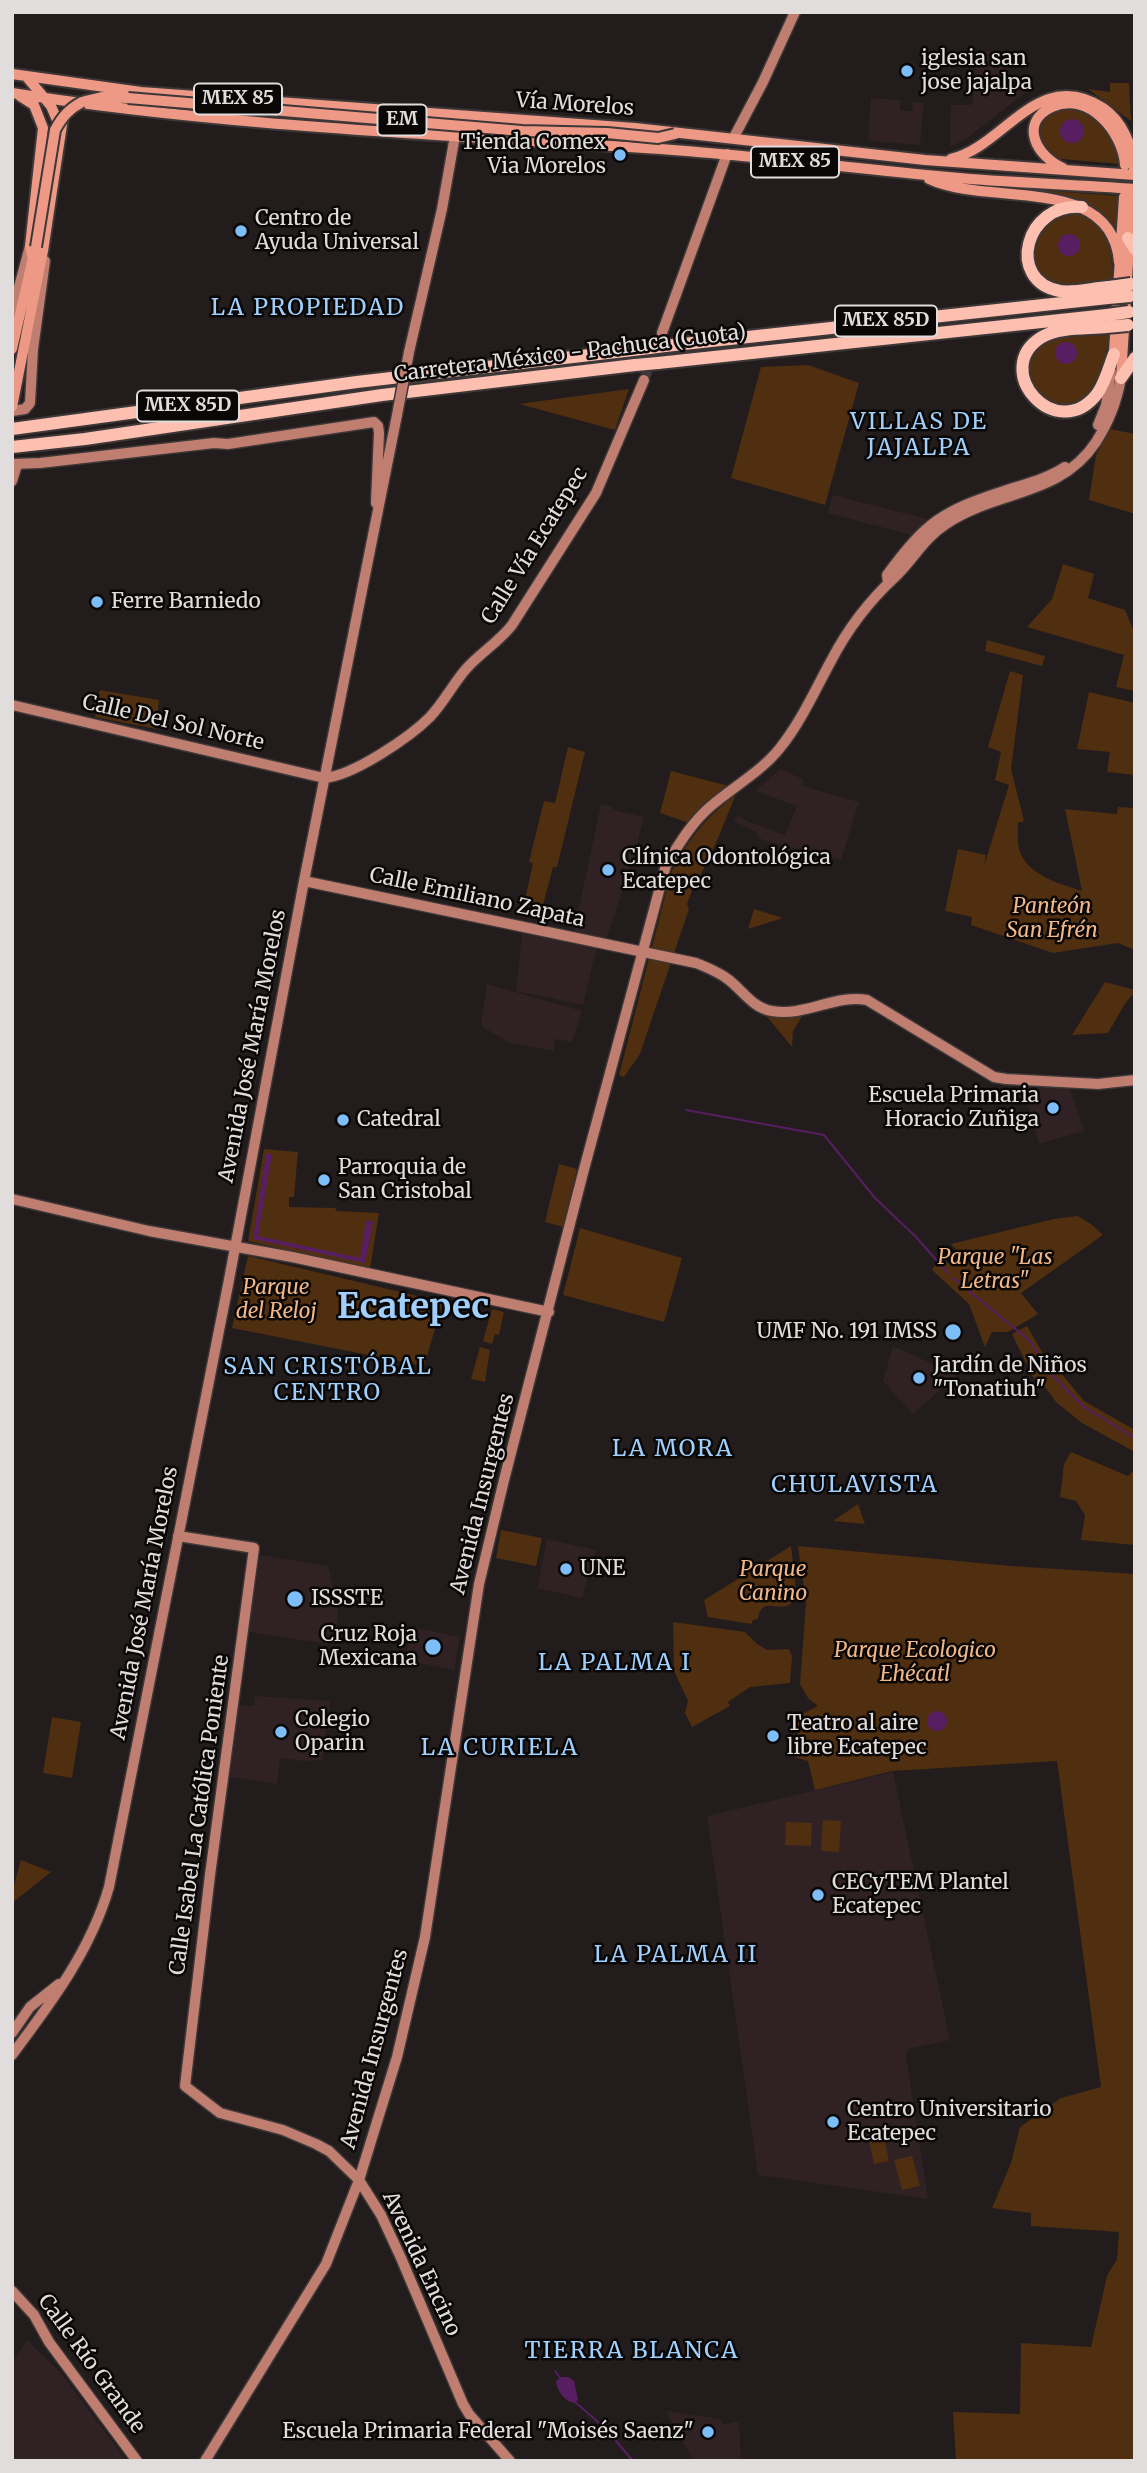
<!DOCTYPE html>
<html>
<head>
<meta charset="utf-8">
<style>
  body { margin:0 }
  #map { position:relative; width:1147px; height:2473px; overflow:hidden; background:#221c1c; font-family:Merriweather,serif }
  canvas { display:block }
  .frame { position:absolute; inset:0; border:14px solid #e2dddd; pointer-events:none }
</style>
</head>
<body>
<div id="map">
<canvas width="1147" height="2473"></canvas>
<div class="frame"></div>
</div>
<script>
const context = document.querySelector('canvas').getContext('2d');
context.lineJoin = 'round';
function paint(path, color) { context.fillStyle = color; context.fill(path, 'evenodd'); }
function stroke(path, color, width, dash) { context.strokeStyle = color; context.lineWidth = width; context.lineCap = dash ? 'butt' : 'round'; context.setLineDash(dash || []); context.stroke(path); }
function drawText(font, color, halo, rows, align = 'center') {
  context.font = font + ' Merriweather,serif'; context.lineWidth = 5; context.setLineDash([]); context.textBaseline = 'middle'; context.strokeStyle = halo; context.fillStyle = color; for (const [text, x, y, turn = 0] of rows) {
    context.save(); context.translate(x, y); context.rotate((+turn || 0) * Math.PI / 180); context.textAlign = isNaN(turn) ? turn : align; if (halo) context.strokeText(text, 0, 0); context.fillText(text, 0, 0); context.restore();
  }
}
const built = new Path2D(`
  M977 51 1008 52 1007 82 1027 84 1026 92 966 139 950 147 951 105H972Z
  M871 98 901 100 900 110 906 111H912L913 102 924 103 920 145 868 141Z
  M832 495 927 519 911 535 828 513Z
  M780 769 803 779 802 786 859 802 841 860 762 840 754 831 734 821 738 815 749 822 785 835 797 806 755 791Z
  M601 804 613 807V810L644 817 634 856 606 940 574 932Z
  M522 933 597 947 583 1005 516 991Z
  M487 984 582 1011 572 1042 555 1039 554 1051 510 1043 481 1026Z
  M1069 1085 1084 1131 1039 1144 1024 1086Z
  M893 1346 957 1375 913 1414 883 1381Z
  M547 1539 596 1550 582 1598 537 1588Z
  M260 1555 328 1566 338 1606 337 1628 328 1635 331 1640 327 1644 249 1632Z
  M411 1627 460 1637 454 1670 405 1660Z
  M255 1696 330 1701 322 1760 304 1761 280 1758 277 1784 230 1777 239 1705 254 1706Z
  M893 1772 950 2040 908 2049 906 2057 928 2199 758 2175 707 1816Z
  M27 2340 60 2372 127 2461H12V2363Z
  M666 2411 721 2419 722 2425 739 2421 741 2459 694 2461Z`);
const green = new Path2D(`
  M1110 83H1129L1131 121 1088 89 1110 92Z
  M1061 108C1081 108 1102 120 1113 137 1117 144 1118 156 1120 164L1050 158C1036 131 1031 124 1061 108Z
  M1037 190 1120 196 1118 235C1099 201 1071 199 1037 190Z
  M1077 210 1097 220 1110 242 1113 281C1096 283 1075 288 1058 284 1026 275 1029 229 1055 215 1061 212 1070 212 1077 210Z
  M1109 335C1105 360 1104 392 1077 402 1058 410 1046 400 1032 389 1031 382 1028 373 1028 366 1030 331 1085 336 1109 335Z
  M808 365 859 383 825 505 731 478 761 367Z
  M629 389 615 430 519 404Z
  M1110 429 1135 434V514L1089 500 1096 455Z
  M1063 564 1094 574 1088 598 1125 610 1135 634V691L1116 687 1124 655 1027 627 1052 599Z
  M987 640 1045 656 1042 666 985 651Z
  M1010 671 1023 675 1011 769 1024 821 1018 823C1018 833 1017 844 1020 852 1029 876 1061 884 1082 891L1065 809 1117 814 1118 807 1135 808V950L1118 943 1053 953 971 925 972 917 945 911 958 849 986 855 984 866 1009 785 995 780 1001 752 988 747Z
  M100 690 159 700 156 729 95 717Z
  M1089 692 1135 703V775L1107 772 1110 752 1077 749Z
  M568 747 585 752 557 867H553L542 909 524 905 533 863 529 862 544 801 555 803Z
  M671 771 729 786 689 823 660 813Z
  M736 794 716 843 698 880H696L687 904 689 909 640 1054 624 1077 619 1075 671 873C688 839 706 818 736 794Z
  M754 909 783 918 748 929Z
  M1105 982 1135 990V992L1126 1002 1108 1033 1072 1035Z
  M764 1013 785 1017 804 1013 793 1031 792 1047Z
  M264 1149 298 1152 294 1197H289V1207L335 1208 337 1211 379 1213 370 1269 248 1241Z
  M559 1164 577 1169 563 1227 545 1222Z
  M1078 1216 1091 1224 1103 1235 1021 1293 1038 1314 1008 1332H992L985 1347 969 1304 932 1270 939 1258 954 1266 963 1257 951 1244 1054 1219Z
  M580 1228 682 1258 664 1322 563 1295Z
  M248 1256 443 1302 424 1366 232 1328Z
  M492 1309 504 1312 499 1335 495 1334 492 1344 483 1341Z
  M1027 1326 1049 1364 1061 1373 1084 1401 1135 1430V1452L1082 1423 1056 1402 1045 1387H1041L1033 1377 1012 1334Z
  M480 1347 490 1350 485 1382 471 1379Z
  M1071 1452 1128 1476 1135 1470V1545L1081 1540 1085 1515 1076 1501 1060 1497 1064 1464Z
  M858 1504 865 1524 833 1521Z
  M501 1530 542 1538 536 1566 496 1558Z
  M791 1546 797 1599C794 1601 790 1605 786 1606 774 1609 761 1598 758 1619L753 1620 751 1624 708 1617 704 1600Z
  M798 1546 1011 1566 1135 1574V2461H956L953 2412 1020 2414 1021 2343 1091 2347 1107 2276 1117 2259 1119 2232 1031 2226V2213L992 2208 1011 2163 1020 2127 1061 2098 1101 2087 1057 1761 892 1771 815 1790 808 1761 791 1756 798 1742 796 1717 818 1706 808 1698 800 1684 806 1603Z
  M673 1622 745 1632 757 1644 767 1650 789 1649 792 1656 790 1683 750 1687 728 1702 730 1706 692 1727 685 1713 688 1701 674 1671Z
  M52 1717 81 1722 72 1778 43 1773Z
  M823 1820 841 1821 839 1852 821 1851Z
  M786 1822 812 1823 811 1846 785 1845Z
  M21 1860 51 1872 12 1903V1892Z
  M882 2128 889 2161 874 2164 867 2131Z
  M912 2156 920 2186 902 2190 894 2160Z`);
const water = new Path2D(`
  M1060 131a12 12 0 1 1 24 0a12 12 0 1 1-24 0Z
  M1058 245a11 11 0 1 1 22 0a11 11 0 1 1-22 0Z
  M1055 353a11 11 0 1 1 22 0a11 11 0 1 1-22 0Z
  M266 1154H272L258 1236 360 1258 366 1221H373L365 1263 253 1239Z
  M927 1721a10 10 0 1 1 20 0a10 10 0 1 1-20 0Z
  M562 2377H568L574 2381 578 2400 575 2403C565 2402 557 2391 556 2381Z`);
const stream = new Path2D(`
  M686 1110 824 1135 875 1198 915 1236 948 1273
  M953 1278 1030 1341 1053 1376 1084 1407 1135 1438
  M555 2371 561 2379
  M575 2402 605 2428 633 2461`);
const secondaryTunnel = new Path2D(`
  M644 380 662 333`);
const secondary = new Path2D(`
  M734 137 763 82 795 12
  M12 313 30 246
  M662 333 727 154
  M409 352 442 209 456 130
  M12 411 25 409 30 403 33 349 45 261
  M1098 425 1106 405 1111 372
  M12 464 40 463 214 443 228 444 374 422 378 426 379 433 376 503
  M12 481 17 465
  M888 582 887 575C926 522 942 511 1004 491 1025 484 1047 479 1065 467
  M12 705 324 778C353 776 410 737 430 717 444 702 453 684 466 669 480 653 499 642 512 625L596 493 644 380
  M304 881 696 963C708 968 719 972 729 980 744 992 753 1008 772 1011 805 1017 835 994 867 1000L994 1077 1006 1079 1098 1084 1135 1080
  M12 1199 149 1231 292 1257 549 1312
  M178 1536 254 1548 210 1875 185 2086 220 2113 283 2130 316 2144 329 2151 359 2180 381 2215 401 2258 463 2404 469 2414 510 2461
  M12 2033 30 2007 59 1984
  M12 2055C51 2003 91 1950 109 1887L228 1285 304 881 397 415
  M12 2291 34 2315 49 2342 137 2461
  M205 2461 326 2264 359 2180 397 2057 425 1937 479 1584 504 1480 583 1173 666 865C679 844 692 822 711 806 733 787 762 771 780 748 801 722 815 690 831 661 847 630 869 601 895 577 913 560 924 538 946 524 996 490 1060 497 1096 442 1109 422 1117 401 1121 378`);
const primary = new Path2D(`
  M12 74 141 92 635 128 925 160 1135 175
  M26 76 51 106 60 127
  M12 93C220 126 434 134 644 148 746 154 847 168 948 177 1010 183 1073 184 1135 189
  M20 96 34 105 43 128 30 246 33 260
  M85 101 102 97 128 98
  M951 159C1004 147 1038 66 1103 108 1122 121 1133 146 1134 168
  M1063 168C1037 157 1018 123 1052 107 1089 90 1123 133 1125 165
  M929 179C988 207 1112 173 1119 262
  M12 349 34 253
  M1114 351 1124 197
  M1121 378 1132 197
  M12 407 43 251 63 118`);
const highway = new Path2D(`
  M1082 207C1025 202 1005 281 1060 291 1075 293 1093 288 1109 287
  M1128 238 1135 249
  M1106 327C1087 329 1059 327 1042 337 989 369 1056 446 1097 394 1105 383 1109 367 1114 354
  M665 346 1108 298
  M658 363 1107 315
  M1121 378 1135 358
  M12 429 357 382 642 349
  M12 447 85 439 382 395 635 365`);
const secondaryBridge = new Path2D(`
  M397 415 409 352`);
const primaryBridge = new Path2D(`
  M128 98 522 131 607 133 658 138 675 134
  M36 247 55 130C62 117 69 109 82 102`);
const highwayBridge = new Path2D(`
  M1109 287 1131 284
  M1108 298 1130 296
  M1107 315 1129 312
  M1106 327 1128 325
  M642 349 665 346
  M635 365 658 363`);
const markers = [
  [907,71,7,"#7dbef9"],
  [620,155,7,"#7dbef9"],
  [241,231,7,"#7dbef9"],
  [97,602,7,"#7dbef9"],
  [608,870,7,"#7dbef9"],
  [1053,1108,7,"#7dbef9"],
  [343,1120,7,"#7dbef9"],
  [324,1180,7,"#7dbef9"],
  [953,1332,9,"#7dbef9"],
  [919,1378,7,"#7dbef9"],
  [566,1569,7,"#7dbef9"],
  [295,1599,9,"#7dbef9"],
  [433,1647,9,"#7dbef9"],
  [281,1732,7,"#7dbef9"],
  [773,1736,7,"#7dbef9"],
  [818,1895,7,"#7dbef9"],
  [833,2122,7,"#7dbef9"],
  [708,2432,7,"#7dbef9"]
];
const shields = [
  [238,99,88],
  [402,120,49],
  [795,162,88],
  [886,321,102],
  [188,406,102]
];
const shieldNames = [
  ["MEX 85",238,99],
  ["EM",402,120],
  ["MEX 85",795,162],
  ["MEX 85D",886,321],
  ["MEX 85D",188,406]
];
const poiNames = [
  ["iglesia san",921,59],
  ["jose jajalpa",921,83],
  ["Tienda Comex",606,143,"right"],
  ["Via Morelos",606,167,"right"],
  ["Centro de",255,219],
  ["Ayuda Universal",255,243],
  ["Ferre Barniedo",111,602],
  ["Clínica Odontológica",622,858],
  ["Ecatepec",622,882],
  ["Escuela Primaria",1039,1096,"right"],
  ["Horacio Zuñiga",1039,1120,"right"],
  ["Catedral",357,1120],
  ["Parroquia de",338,1168],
  ["San Cristobal",338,1192],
  ["UMF No. 191 IMSS",937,1332,"right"],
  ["Jardín de Niños",933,1366],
  ["\"Tonatiuh\"",933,1390],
  ["UNE",580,1569],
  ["ISSSTE",311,1599],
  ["Cruz Roja",417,1635,"right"],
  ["Mexicana",417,1659,"right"],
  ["Colegio",295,1720],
  ["Oparin",295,1744],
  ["Teatro al aire",787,1724],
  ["libre Ecatepec",787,1748],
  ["CECyTEM Plantel",832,1883],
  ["Ecatepec",832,1907],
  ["Centro Universitario",847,2110],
  ["Ecatepec",847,2134],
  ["Escuela Primaria Federal \"Moisés Saenz\"",694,2432,"right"]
];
const streetNames = [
  ["Vía Morelos",575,105,4],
  ["Carretera México - Pachuca (Cuota)",570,354,-7],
  ["Calle Vía Ecatepec",535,546,-58],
  ["Calle Del Sol Norte",173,723,13],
  ["Calle Emiliano Zapata",477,898,12],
  ["Avenida José María Morelos",253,1046,-79],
  ["Avenida Insurgentes",483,1494,-76],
  ["Avenida José María Morelos",145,1603,-79],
  ["Calle Isabel La Católica Poniente",200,1815,-82],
  ["Avenida Insurgentes",375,2049,-75],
  ["Avenida Encino",421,2264,65],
  ["Calle Río Grande",91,2364,54]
];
const parkNames = [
  ["Panteón",1052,907],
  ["San Efrén",1052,931],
  ["Parque \"Las",995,1258],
  ["Letras\"",995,1282],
  ["Parque",276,1288],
  ["del Reloj",276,1312],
  ["Parque",773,1570],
  ["Canino",773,1594],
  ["Parque Ecologico",915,1651],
  ["Ehécatl",915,1675]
];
const neighbourhoodNames = [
  ["LA PROPIEDAD",308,308],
  ["VILLAS DE",919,422],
  ["JAJALPA",919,448],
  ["SAN CRISTÓBAL",328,1367],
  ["CENTRO",328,1393],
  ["LA MORA",673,1449],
  ["CHULAVISTA",855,1485],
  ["LA PALMA I",615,1663],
  ["LA CURIELA",500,1748],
  ["LA PALMA II",676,1955],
  ["TIERRA BLANCA",632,2351]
];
const townNames = [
  ["Ecatepec",413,1308]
];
paint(built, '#302224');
paint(green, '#502e10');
paint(water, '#571f62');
stroke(stream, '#571f62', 2);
stroke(secondaryTunnel, '#3f3939', 10, [10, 5]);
stroke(secondary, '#3d3737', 13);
stroke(primary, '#3d3737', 14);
stroke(highway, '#3d3737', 16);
stroke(secondary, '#bf7e6f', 10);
stroke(primary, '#ed9985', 10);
stroke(highway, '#fcbfb0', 12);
stroke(secondaryBridge, '#3d3737', 13, []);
stroke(primaryBridge, '#3d3737', 14, []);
stroke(highwayBridge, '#3d3737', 16, []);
stroke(secondaryBridge, '#bf7e6f', 10);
stroke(primaryBridge, '#ed9985', 10);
stroke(highwayBridge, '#fcbfb0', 12);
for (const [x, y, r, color] of markers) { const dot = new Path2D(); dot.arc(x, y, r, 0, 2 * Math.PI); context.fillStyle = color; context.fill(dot); stroke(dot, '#0a0707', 2.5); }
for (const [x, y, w] of shields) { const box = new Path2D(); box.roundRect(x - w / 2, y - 15.5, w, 31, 5); context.fillStyle = '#0a0707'; context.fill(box); stroke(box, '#e2dddd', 2); }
drawText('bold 19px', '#e2dddd', null, shieldNames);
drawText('21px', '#e2dddd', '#0a0707', poiNames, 'left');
drawText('21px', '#e2dddd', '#0a0707', streetNames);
drawText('italic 21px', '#f2b788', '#0a0707', parkNames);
context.letterSpacing = '2px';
drawText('23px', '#a0cffc', '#0a0707', neighbourhoodNames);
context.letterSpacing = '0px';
drawText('bold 35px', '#a0cffc', '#0a0707', townNames);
</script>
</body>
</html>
